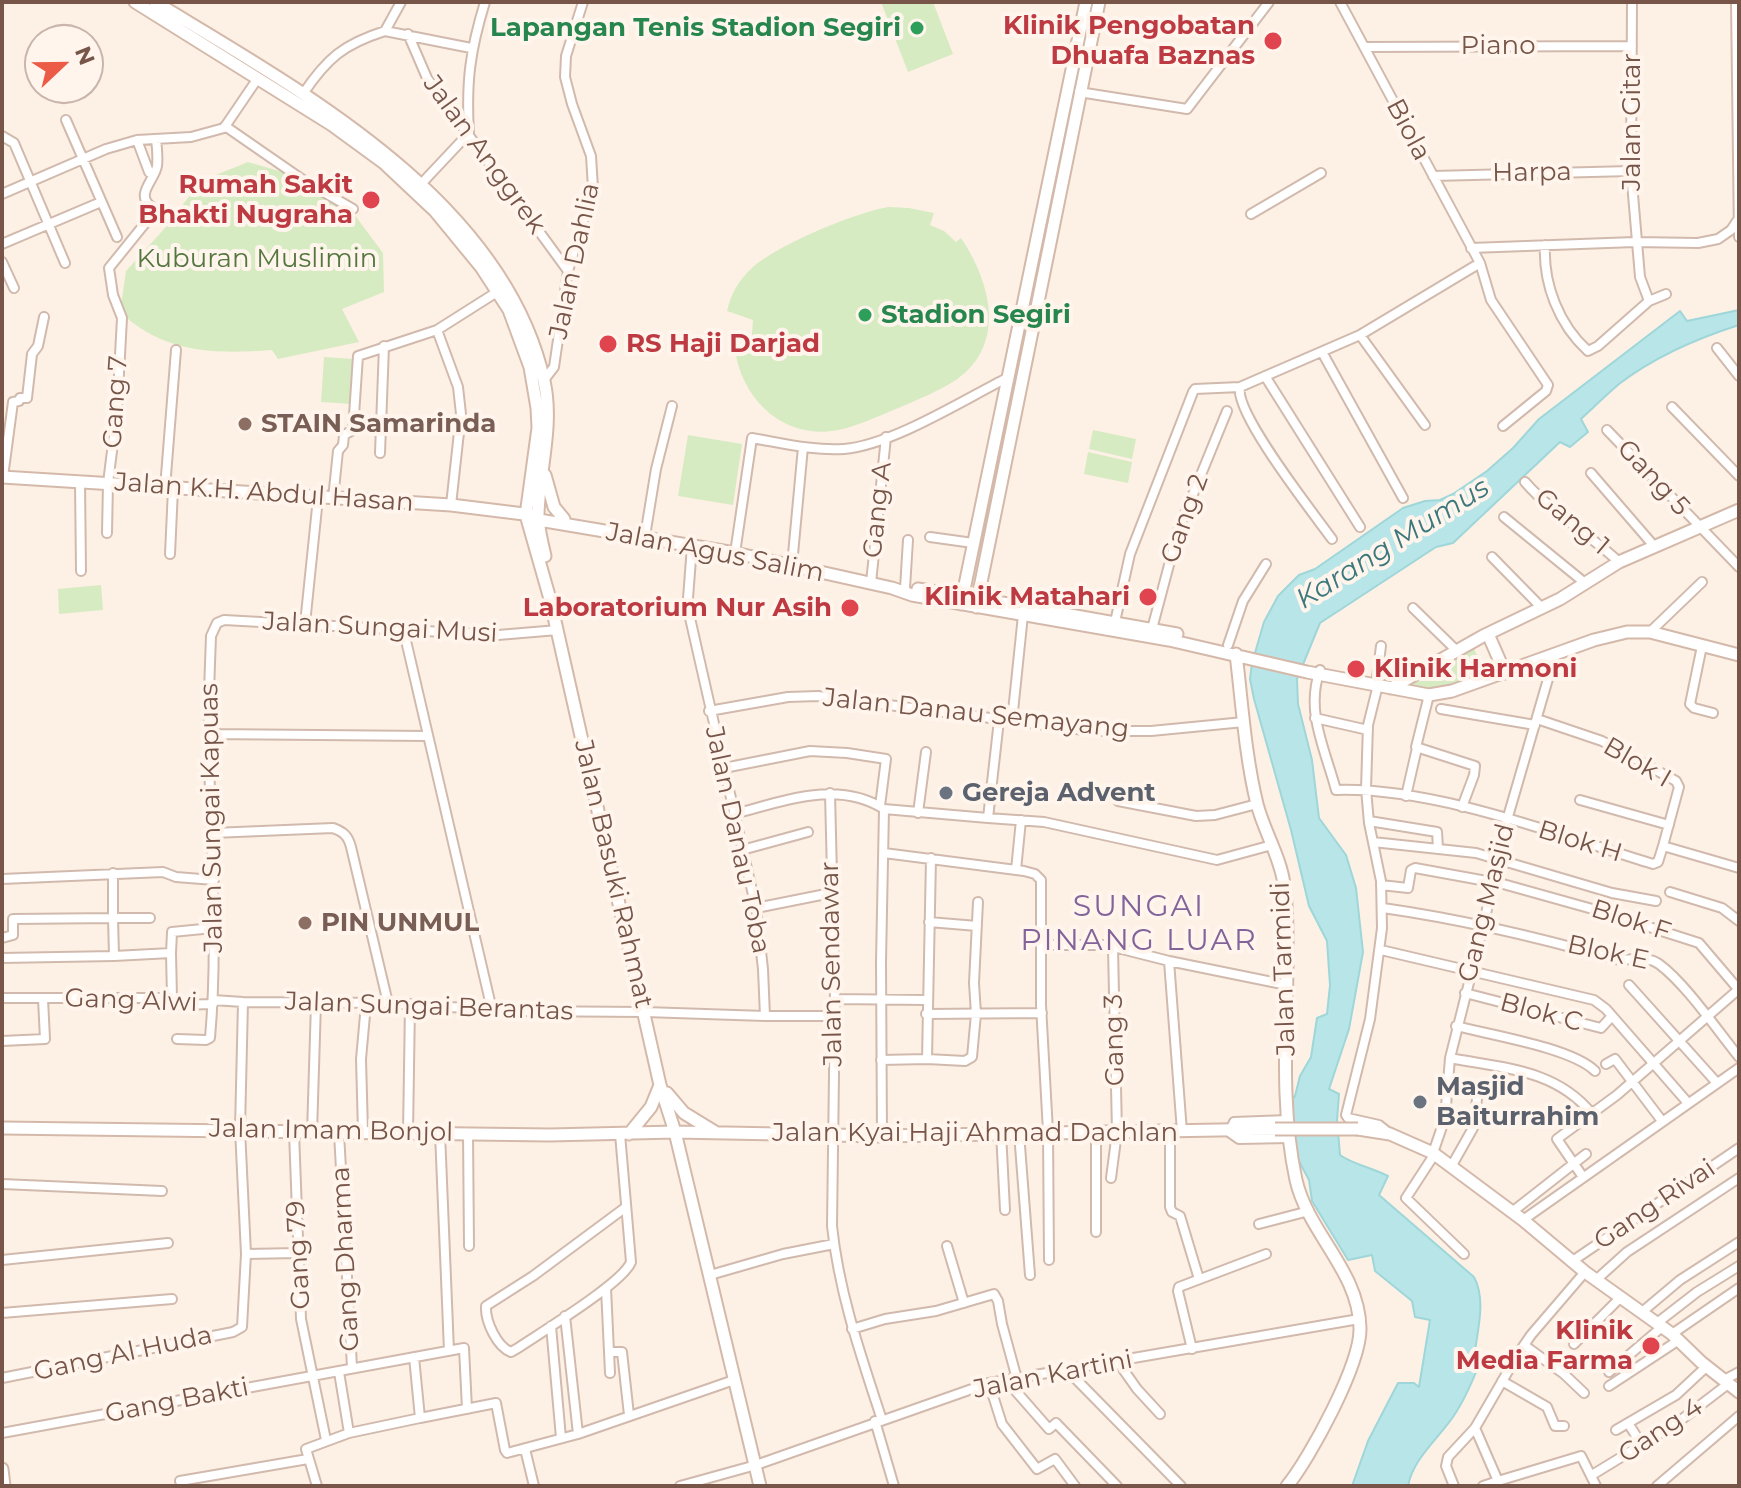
<!DOCTYPE html>
<html>
<head>
<meta charset="utf-8">
<style>
  body { margin:0 }
  #map { position:relative; width:1741px; height:1488px; overflow:hidden; background:#fdf1e5; font-family:Montserrat,sans-serif }
  canvas { display:block }
  .frame { position:absolute; inset:0; border:4px solid #775549; pointer-events:none }
  .north { position:absolute; left:24px; top:24px; width:80px; height:80px; box-sizing:border-box; background:#fff5ec; border:2px solid #c9b5ab; border-radius:50%; rotate:68deg; font-size:22px; font-weight:700; line-height:32px; text-align:center; color:#775549 }
  .north::after { content:''; display:block; margin:auto; width:28px; height:36px; background:#eb5b46; clip-path:polygon(50% 0,100% 100%,50% 72%,0 100%) }
</style>
</head>
<body>
<div id="map">
<canvas width="1741" height="1488"></canvas>
<div class="frame"></div>
<div class="north">N</div>
</div>
<script>
const context = document.querySelector('canvas').getContext('2d');
context.lineJoin = 'round';
function paint(path, color) { context.fillStyle = color; context.fill(path, 'evenodd'); }
function stroke(path, color, width, dash) { context.strokeStyle = color; context.lineWidth = width; context.lineCap = dash ? 'butt' : 'round'; context.setLineDash(dash || []); context.stroke(path); }
function drawText(font, color, halo, rows, align = 'center') {
  context.font = font + ' Montserrat,sans-serif'; context.lineWidth = 8; context.setLineDash([]); context.textBaseline = 'middle'; context.strokeStyle = halo; context.fillStyle = color; for (const [text, x, y, turn = 0] of rows) {
    context.save(); context.translate(x, y); context.rotate((+turn || 0) * Math.PI / 180); context.textAlign = isNaN(turn) ? turn : align; if (halo) context.strokeText(text, 0, 0); context.fillText(text, 0, 0); context.restore();
  }
}
const green = new Path2D(`
  M881 2H933L953 54 908 72Z
  M248 162 300 177 348 206 383 253 384 292 342 309 359 342 278 359 272 350C215 354 165 354 120 312L126 271 164 229 201 181Z
  M889 207 909 208 934 213 930 225 944 231 956 242 961 238C990 281 1008 344 956 380 939 391 919 399 901 407 880 415 859 426 838 430 785 441 742 400 735 350L751 347 753 320 727 311C731 293 739 280 752 268 777 245 856 212 889 207Z
  M324 357 353 359 351 404 321 402Z
  M1093 430 1136 439 1132 459 1089 449Z
  M688 435 742 444 733 505 678 496Z
  M1088 452 1132 462 1128 483 1084 474Z
  M101 585 103 610 59 614 58 589Z
  M1471 642 1486 675 1437 692 1392 680Z`);
const water = new Path2D(`
  M1739 310V325C1698 338 1653 358 1619 384 1606 395 1594 407 1581 419L1588 432 1570 447 1560 442 1453 543 1436 547 1320 623 1297 679 1298 704 1312 760 1319 818 1346 855 1356 888 1363 952 1349 1029 1329 1089 1339 1094 1337 1120 1340 1155C1352 1164 1373 1168 1388 1176L1379 1195 1474 1277C1486 1299 1478 1328 1475 1351L1483 1354C1475 1376 1466 1398 1453 1417 1437 1440 1413 1459 1408 1486H1352L1368 1441 1398 1383H1414L1419 1387 1430 1320 1415 1317 1412 1301 1375 1271 1372 1255 1348 1260 1312 1201 1309 1180 1292 1148 1289 1103 1295 1096 1300 1076 1311 1057 1317 1018 1327 1014 1330 985 1327 941 1309 906 1291 830 1254 699 1250 679 1252 663 1264 622 1278 596 1299 575 1315 569 1403 508 1425 501 1440 500 1453 494 1487 471 1513 448 1539 419 1680 311 1687 321Z`);
const street = new Path2D(`
  M1340 2 1480 263 1491 300 1548 385 1546 391 1503 426
  M1632 2 1631 171 1640 277 1649 301
  M1736 2 1739 237
  M385 31 471 48
  M408 34 427 78 568 271
  M1365 47 1632 46
  M1079 92 1187 109 1269 2
  M303 94C327 58 344 44 385 31L401 2
  M66 120 117 237
  M225 126 303 180 353 209
  M2 136 14 143 65 263
  M137 140 149 172
  M1433 176 1631 171
  M422 183 469 133C466 82 470 51 485 2
  M2 194 106 149 137 140 191 137 224 128 258 78
  M1251 214 1321 173
  M2 244 101 202
  M1545 245C1543 284 1559 325 1588 351L1598 346 1649 301 1666 294
  M1471 248 1635 242 1698 243 1718 239 1731 230 1737 221
  M2 262 14 288
  M437 330 458 387 461 414 451 505
  M1360 335 1425 425
  M1717 348 1739 376
  M1322 352 1403 498
  M1265 376 1360 527
  M544 380 554 367 568 271 593 188 591 156 572 104 565 77 566 56 583 2
  M1672 407 1739 476
  M1607 430 1739 567
  M380 453 384 346
  M1591 473 1654 546
  M3 477 13 402 19 401 20 398H27L32 354 38 346 44 317
  M80 482 81 571
  M1525 482C1552 513 1589 534 1619 562
  M165 488 176 350
  M333 499 338 451 343 445 344 435 353 430 358 356 437 330 497 292
  M1504 517 1585 583
  M107 533 108 483 117 411 122 318 113 295 109 268 151 216 152 207C134 195 155 180 157 166 158 157 157 147 156 139
  M645 536 656 469 672 406
  M930 537 973 543
  M1332 539C1314 514 1234 413 1240 387L1360 335 1480 263
  M735 553 752 438C782 443 813 451 844 449 892 445 963 400 1007 378
  M170 554 173 489
  M1492 557 1542 608
  M792 565 803 447
  M871 583 886 437
  M905 588 908 540
  M1413 608 1457 651
  M1115 622 1130 554 1193 392 1195 389 1240 387
  M305 624 318 498
  M1152 629 1178 531 1227 411
  M404 632 492 1010
  M1650 632 1702 582
  M1228 645 1243 601 1266 564
  M1702 646 1690 704 1694 708 1713 713
  M1320 670C1305 711 1325 749 1336 790 1435 787 1558 835 1653 864L1658 862 1663 846 1739 868
  M1376 685 1381 646
  M1378 685 1368 725 1366 789 1369 823 1381 881 1382 928 1370 1019 1346 1115 1348 1118 1379 1125 1389 1133
  M1429 695 1416 747 1475 766 1474 775 1462 807
  M1441 709 1535 725
  M709 711 788 697 818 696 1092 731H1151L1244 722
  M1315 718 1368 730
  M1537 719 1602 741 1676 781 1679 787 1663 846
  M1012 721 1023 615
  M209 734 427 736
  M724 768 810 751 847 753 886 759 880 806
  M830 793 835 999 832 1226C839 1293 861 1356 882 1420
  M1406 796 1417 748
  M1580 800 1669 825
  M1118 801 1196 816 1215 815 1257 804
  M918 813 926 752
  M734 814C782 802 837 779 884 809
  M988 818 1044 822 1217 860 1272 845
  M1369 821 1437 832 1438 848
  M213 833 333 828C344 832 348 836 351 847L388 1003
  M1373 842 1476 853 1612 893 1656 901
  M742 850 808 832
  M884 853 1024 871 1035 874 1041 880V1005L1048 1132 1049 1260
  M1016 870 1021 820
  M2 879 163 872 176 877 214 880
  M1381 885 1408 888 1411 870 1415 868 1503 884 1596 910 1699 943 1739 990
  M1670 892 1722 908 1739 921
  M756 908 831 893
  M1383 908C1460 919 1537 937 1611 958 1626 963 1645 954 1659 964 1686 984 1717 1030 1739 1057
  M929 922 977 926
  M2 938 13 935V919L113 918V873
  M1042 945H1106L1169 961 1287 985
  M1381 950 1594 1000 1606 1009 1688 1103
  M171 953 172 998
  M114 956 171 953 172 932 213 928
  M2 958 114 956 113 918H150
  M1169 961 1182 1132
  M1629 985 1717 1083
  M1465 993 1601 1028 1612 1016
  M2 998H172L177 1005 213 1004
  M835 999 926 1000
  M213 1000 243 1002 388 1003 512 1011 645 1012 765 1016 763 969 756 908 690 618 688 598 692 546
  M926 1014 1042 1013
  M765 1016H835
  M1456 1026C1491 1035 1572 1048 1595 1071
  M177 1039 206 1040 210 1038C219 936 209 835 209 733 208 701 210 668 211 636L217 623 224 620 498 635 558 630
  M2 1041 45 1039 43 999
  M1450 1058C1502 1068 1556 1069 1592 1114
  M927 1059 931 858
  M881 1060 927 1059 965 1061 972 1057 976 1014 974 983 978 902
  M1606 1064 1615 1059 1662 1121
  M1288 1120 1234 1122 1229 1132 1239 1139 1289 1138
  M294 1132 301 1319 326 1440
  M363 1132 361 1059 366 1004
  M1001 1132 1005 1210
  M1170 1132V1207L1172 1212 1180 1216 1199 1279
  M312 1133 316 1003
  M339 1133 352 1367
  M408 1133 410 1004
  M440 1133 449 1351
  M468 1133 469 1246
  M1019 1133 1030 1275
  M620 1134 631 1262C623 1283 540 1333 518 1348L511 1352C497 1347 485 1321 486 1306L533 1276 626 1207
  M882 1136 881 962 884 809 988 818 999 720
  M1433 1153 1445 1118 1450 1058 1483 927 1507 820 1555 655
  M1434 1155 1406 1198 1464 1254
  M1451 1167 1473 1128 1477 1099
  M1583 1177 1557 1139 1617 1095 1739 989
  M1111 1178 1117 1132 1113 948
  M2 1184 162 1191
  M1512 1212 1586 1154
  M1523 1220 1739 1068
  M1259 1224 1309 1211
  M1096 1232V1132
  M947 1246 964 1303
  M246 1254 298 1253
  M2 1260 168 1243
  M1571 1262 1739 1148
  M710 1275 783 1254 834 1244
  M1596 1280 1627 1252 1739 1178
  M606 1288 610 1373
  M1642 1312 1680 1280 1739 1242
  M2 1313 172 1299
  M565 1316 578 1434
  M1657 1323 1697 1292 1739 1266
  M551 1326 561 1438
  M852 1329 885 1319 936 1311 994 1294 998 1301 1002 1324 1017 1379
  M1672 1334 1739 1288
  M1574 1344 1621 1297
  M1524 1345 1564 1374 1584 1393
  M1192 1349 1178 1291 1179 1287 1266 1254
  M609 1352H622L629 1415
  M414 1357 420 1418 496 1403 505 1450 507 1453 578 1434 734 1380
  M1118 1362 1137 1389 1160 1414
  M1067 1370 1181 1486
  M339 1372 349 1433 420 1418
  M1609 1372 1662 1327
  M2 1378 233 1332 242 1327 246 1254 240 1129 243 1002
  M1006 1380 1049 1429 1056 1423 1117 1486
  M1724 1380 1739 1372
  M1502 1381 1547 1407 1555 1426H1564
  M989 1383 1002 1424 1037 1469 1055 1459 1075 1486
  M1609 1386 1679 1340
  M875 1421 894 1486
  M1628 1423 1642 1445
  M1475 1428 1498 1481 1581 1456 1596 1486
  M1616 1430 1676 1395 1706 1367
  M2 1433 464 1348 467 1409
  M525 1449 534 1486
  M1592 1475 1677 1423 1728 1384
  M180 1481 308 1459
  M317 1486 306 1449 349 1433
  M680 1486 756 1465 989 1383 1359 1319
  M1454 1486 1446 1466 1448 1457 1475 1428 1518 1354 1531 1335 1585 1272
  M1483 1486 1498 1481
  M1657 1486 1739 1416`);
const secondary = new Path2D(`
  M155 2C301 91 504 200 544 381 554 425 539 471 538 515 538 528 542 543 545 556
  M545 475 554 507 564 519
  M2 477 451 505 532 515
  M539 520 735 553 892 588 912 595 1169 640 1307 672 1429 695 1452 691 1594 640 1627 632H1650L1739 655
  M918 589 1008 604
  M961 604 1086 2
  M976 607 1099 2
  M1025 607 1177 634
  M1488 634 1505 673
  M1236 654C1242 703 1245 755 1257 804 1264 831 1280 856 1284 884 1288 911 1287 940 1287 968 1286 1038 1281 1111 1296 1180 1308 1233 1359 1271 1360 1328 1361 1364 1310 1458 1287 1486
  M1391 688 1483 636 1560 599 1619 562 1739 510
  M667 1093 684 1113 715 1132
  M2 1128 550 1135 675 1132 660 1085 550 599 526 515 538 428 537 408 530 367 509 310 481 267 435 211 384 163 332 125 135 2
  M1358 1129 1390 1134 1433 1153 1523 1220 1585 1272 1672 1334 1701 1362 1739 1392
  M629 1134 651 1107 660 1085
  M2 1469 4 1486
  M760 1486 675 1132 882 1136 1275 1129`);
const secondaryBridge = new Path2D(`
  M1275 1129H1358`);
const markers = [
  [917,28,8,"#2e9e5b"],
  [1273,41,10,"#e0444e"],
  [371,200,10,"#e0444e"],
  [865,315,8,"#2e9e5b"],
  [608,344,10,"#e0444e"],
  [245,424,8,"#8d6e63"],
  [1148,597,10,"#e0444e"],
  [850,608,10,"#e0444e"],
  [1356,669,10,"#e0444e"],
  [946,793,8,"#6b7280"],
  [305,923,8,"#8d6e63"],
  [1420,1102,8,"#6b7280"],
  [1651,1346,10,"#e0444e"]
];
const healthNames = [
  ["Klinik Pengobatan",1255,26],
  ["Dhuafa Baznas",1255,56],
  ["Rumah Sakit",353,185],
  ["Bhakti Nugraha",353,215],
  ["RS Haji Darjad",626,344,"left"],
  ["Klinik Matahari",1130,597],
  ["Laboratorium Nur Asih",832,608],
  ["Klinik Harmoni",1374,669,"left"],
  ["Klinik",1633,1331],
  ["Media Farma",1633,1361]
];
const leisureNames = [
  ["Lapangan Tenis Stadion Segiri",901,28],
  ["Stadion Segiri",881,315,"left"]
];
const streetNames = [
  ["Piano",1498,46],
  ["Jalan Gitar",1632,122,-90],
  ["Biola",1408,130,62],
  ["Jalan Anggrek",484,155,54],
  ["Harpa",1532,173,-1],
  ["Jalan Dahlia",575,261,-78],
  ["Gang 7",116,402,-86],
  ["Gang 5",1653,478,47],
  ["Jalan K.H. Abdul Hasan",264,493,4],
  ["Gang A",878,510,-84],
  ["Gang 2",1185,519,-70],
  ["Gang 1",1572,522,40],
  ["Jalan Agus Salim",715,553,11],
  ["Jalan Sungai Musi",380,628,3],
  ["Jalan Danau Semayang",976,714,6],
  ["Blok I",1637,763,30],
  ["Jalan Sungai Kapuas",212,818,-91],
  ["Jalan Danau Toba",737,840,78],
  ["Blok H",1580,842,17],
  ["Jalan Basuki Rahmat",613,874,77],
  ["Gang Masjid",1487,903,-76],
  ["Blok F",1631,921,18],
  ["Blok E",1608,953,12],
  ["Jalan Sendawar",832,964,-91],
  ["Jalan Tarmidi",1284,969,-92],
  ["Gang Alwi",131,1001,2],
  ["Jalan Sungai Berantas",429,1007,2],
  ["Blok C",1541,1013,15],
  ["Gang 3",1115,1040,-91],
  ["Jalan Imam Bonjol",331,1131,1],
  ["Jalan Kyai Haji Ahmad Dachlan",975,1133],
  ["Gang Rivai",1655,1205,-34],
  ["Gang 79",299,1255,-93],
  ["Gang Dharma",346,1259,-93],
  ["Gang Al Huda",123,1354,-12],
  ["Jalan Kartini",1053,1375,-11],
  ["Gang Bakti",177,1401,-11],
  ["Gang 4",1661,1431,-34]
];
const parkNames = [
  ["Kuburan Muslimin",257,259]
];
const educationNames = [
  ["STAIN Samarinda",261,424],
  ["PIN UNMUL",321,923]
];
const worshipNames = [
  ["Gereja Advent",962,793],
  ["Masjid",1436,1087],
  ["Baiturrahim",1436,1117]
];
const waterNames = [
  ["Karang Mumus",1393,544,-32]
];
const quarterNames = [
  ["SUNGAI",1139,907],
  ["PINANG LUAR",1139,941]
];
paint(green, '#d7ebc2');
paint(water, '#b8e5e7');
stroke(water, '#9ed6d9', 2);
stroke(street, '#d1baad', 12);
stroke(secondary, '#d4b9aa', 15);
stroke(street, '#fff', 8);
stroke(secondary, '#fff', 11);
stroke(secondaryBridge, '#d4b9aa', 15, []);
stroke(secondaryBridge, '#fff', 11);
for (const [x, y, r, color] of markers) { const dot = new Path2D(); dot.arc(x, y, r, 0, 2 * Math.PI); context.fillStyle = color; context.fill(dot); stroke(dot, '#fff5ec', 3); }
drawText('bold 26px', '#be3a42', '#fff5ec', healthNames, 'right');
drawText('bold 26px', '#27864d', '#fff5ec', leisureNames, 'right');
drawText('26px', '#775549', '#fff5ec', streetNames);
drawText('26px', '#54773e', '#fff5ec', parkNames);
drawText('bold 26px', '#785e54', '#fff5ec', educationNames, 'left');
drawText('bold 26px', '#5b616d', '#fff5ec', worshipNames, 'left');
drawText('italic 28px', '#3c787c', '#fff5ec', waterNames);
context.letterSpacing = '2px';
drawText('30px', '#83649a', '#fff5ec', quarterNames);
context.letterSpacing = '0px';
</script>
</body>
</html>
